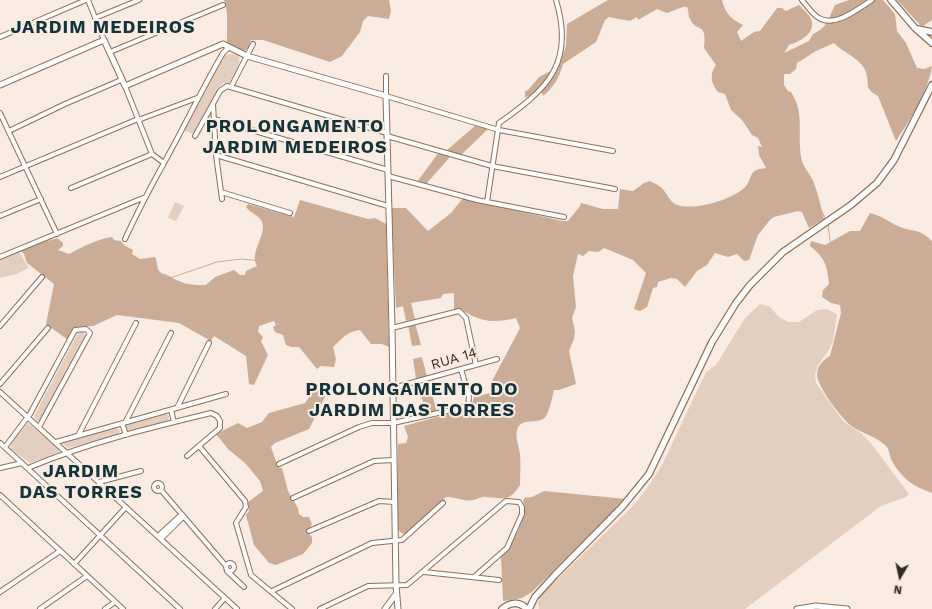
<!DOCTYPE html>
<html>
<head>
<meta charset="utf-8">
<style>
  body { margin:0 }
  #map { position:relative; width:932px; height:609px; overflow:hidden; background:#faece2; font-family:"Work Sans",sans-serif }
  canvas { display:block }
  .north { position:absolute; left:880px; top:557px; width:40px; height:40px; -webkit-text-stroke:3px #faece2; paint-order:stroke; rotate:189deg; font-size:11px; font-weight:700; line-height:16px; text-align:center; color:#35281f }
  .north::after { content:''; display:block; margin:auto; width:14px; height:18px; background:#35281f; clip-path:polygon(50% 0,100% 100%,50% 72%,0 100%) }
</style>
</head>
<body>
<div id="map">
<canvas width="932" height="609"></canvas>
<div class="north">N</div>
</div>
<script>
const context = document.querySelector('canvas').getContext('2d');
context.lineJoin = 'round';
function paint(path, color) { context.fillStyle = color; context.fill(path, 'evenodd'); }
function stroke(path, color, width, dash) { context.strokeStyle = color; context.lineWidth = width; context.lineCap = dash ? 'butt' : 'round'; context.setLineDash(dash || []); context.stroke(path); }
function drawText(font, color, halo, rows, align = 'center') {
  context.font = font + ' "Work Sans",sans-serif'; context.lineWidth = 4; context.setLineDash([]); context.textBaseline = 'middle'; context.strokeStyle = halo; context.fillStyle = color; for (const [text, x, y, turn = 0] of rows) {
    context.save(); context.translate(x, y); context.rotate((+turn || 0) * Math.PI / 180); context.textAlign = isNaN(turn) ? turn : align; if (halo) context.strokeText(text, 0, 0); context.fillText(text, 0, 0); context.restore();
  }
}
const green = new Path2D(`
  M230 54 238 55C243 66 234 75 228 84L223 83 220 86 193 134 183 130 225 55Z
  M175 202 184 206 176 221 168 218Z
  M19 252 29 268 16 274 0 278V260Z
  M760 304 769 306 779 317 788 322H799L817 310 827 309 837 314 833 341 829 350 818 365 815 374 816 383 843 421 862 434 870 442 909 494 906 497 881 506 745 609H539L538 603 541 595 630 509 645 491 661 467 706 372 716 365 745 318Z
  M83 331 85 337 41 420 36 421 34 416 78 333Z
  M166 414 169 416 168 421 130 432 125 428 128 424Z
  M28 423 59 448V452L30 463 11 449V443Z
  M116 427 120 431 118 435 68 448 62 443V442Z`);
const forest = new Path2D(`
  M224 0H389L391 11 389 19 368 16 363 21 360 32 342 56 330 62 263 40H251L248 48 244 51 227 44V13Z
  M608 0H722C725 13 731 19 743 25L737 32 741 41 754 32 760 31 777 8H782L786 11 799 5C803 9 809 14 811 19 817 33 799 42 789 45L784 53 809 41 813 34C828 27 828 19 835 5L849 0H883L895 14 897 31 906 43 917 68 924 69 932 66C929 90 909 121 896 141L878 96C862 88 871 82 865 70 861 59 842 52 834 43L816 51 797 63 796 69 790 74H784V85L788 91 791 92C806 114 796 137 802 161 804 168 811 175 814 183 818 194 821 207 824 219L809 228 802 212 798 211 774 217 770 220 758 235 749 260 744 261 737 254 728 257 715 253 707 265 697 271 685 287 677 279 671 278 658 282 657 287 653 288 647 307 640 311 634 309 646 273 633 260 604 248 598 252 589 251 583 256 578 254 573 276 576 307 572 318 575 331 574 339 569 351 576 384 559 390H554C553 395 549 412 546 416 539 426 521 416 517 430 515 438 519 446 520 454 521 464 520 475 520 485 509 503 503 498 486 497 482 496 478 499 474 500 464 502 456 497 446 497L411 531 403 534 398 530V444L406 443 408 437 404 426 466 409 472 403 474 397 490 393 492 391V381L520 328 516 318C503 321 490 323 478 318 469 315 463 309 454 310V293L443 294 441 298 411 303 415 319 406 321 403 306 396 308 391 208H406L428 231 451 213 463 198 562 221H568L580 206 581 203 603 209H618L620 189 633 191 644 183 650 181C656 184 662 187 665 192 668 196 671 202 675 204 692 212 730 200 743 189 755 179 745 170 766 168L759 155 758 146 762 147 758 138 752 135 742 120 731 110 725 94 718 92C711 83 709 75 716 65L704 48C707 20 697 34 690 19 688 16 689 11 687 7H683L667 13 657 9 638 20 637 17 630 21 609 17 605 20 596 42 563 64C560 77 553 88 543 96L542 93 537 92 525 98V91L528 90 539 77 558 67 566 46 567 24Z
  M897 0H932V20L923 26 920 25Z
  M476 125 489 128 460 156 450 157 426 184 417 182 439 152 447 150Z
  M300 200 368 219 375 218 386 224 389 347 382 344H371L360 330C347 331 342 339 333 347L336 359 334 367 321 366 317 369 299 347H291L286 345 283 335 275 332 273 327 276 325 274 321 259 326 258 332 263 337 261 341 268 355 254 385 249 384 246 356 214 336 211 341 179 323 117 315 93 326 76 327 68 340 46 324 54 284 27 263 24 254 21 251V249L57 238 63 243V246L58 250 69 254C82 247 97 239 112 237L114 240 121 241 124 245 133 250 132 254 140 259 155 257C158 262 156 268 160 272 162 274 166 274 169 276 180 283 192 286 206 285L215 277 234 270 240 275H245L246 271 257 266C249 252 267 235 262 222 259 215 250 213 246 207L248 204 294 217Z
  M870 213C882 216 887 221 898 226 914 233 917 227 932 241V493C914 487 901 478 892 461 889 456 890 449 885 445 875 436 864 434 853 427 843 421 817 386 817 375 817 366 823 360 830 356L841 313 840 305 831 303 822 297 823 290 829 284C827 265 825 258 810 246L811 241 825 245 850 231H860Z
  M415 323 421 345 412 346 408 325Z
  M422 357 427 377 416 379 413 359Z
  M428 380 437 412 427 414 417 384Z
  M327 387 329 389 309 429 275 443 271 447 278 467 282 468 288 491 298 508 299 514 303 517H309L312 524 310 528 306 531 312 537V543L303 554 276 565 269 563 254 545 246 515 249 511 248 502 263 491 260 481 245 463 228 449 216 434 238 423 247 428 262 422 269 413 305 403 315 389Z
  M544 491 626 499 532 592 522 598 503 601 501 557C511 549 523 523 525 510 526 505 522 503 524 498L532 497Z`);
const stream = new Path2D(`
  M704 0 695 9 693 16 702 25H706C709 35 719 40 725 49 729 55 730 67 735 75 744 92 762 89 743 113L744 115 767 130 770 136V152L772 159 776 164 782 182 794 198 818 203 826 220
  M828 224 830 241 833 246 845 257 861 284 885 297 902 324 904 336 902 343 893 354V357L906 381 920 399 932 428
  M396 239 408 237 430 253 448 260 468 256 502 260 542 256 568 243 615 237 660 218 688 223 711 219 740 224H752L764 211 780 212 789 199 794 198
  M89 291 138 289 217 262 241 259 284 263 330 260 365 245 386 241
  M420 479C477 439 518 397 540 329 543 320 548 310 549 300 552 284 551 267 550 251`);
const minor = new Path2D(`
  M88 0 104 40
  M802 0C807 6 813 15 819 18 835 28 859 8 872 0
  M95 18 139 0
  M0 37 86 0
  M110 52 223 5
  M386 76V96L499 130 613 151
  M125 86 152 154 164 163
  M231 87 253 44
  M213 104 216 155 222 199
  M0 113 57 234
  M214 119 388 170
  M9 131 65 104 121 80
  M195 136 220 91 227 86 387 133
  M387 136 492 166 615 189
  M216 155 388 206
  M388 176 477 200 564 217
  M0 177 138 119H141L197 98
  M71 188 152 154
  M221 192 290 213
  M487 202 499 123C548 89 575 63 556 0
  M0 216 41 199
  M125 239C137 213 150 188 164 163 184 127 202 89 223 53L228 48
  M0 257 143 198
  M0 326 42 277
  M392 328 459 311 466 318 476 365
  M0 384 48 328
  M393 388 497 359
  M0 392 237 609
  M177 408 209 343
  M171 410 174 422
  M126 421 171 333
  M122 423 126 435
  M79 434 136 323
  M56 442 226 394
  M0 443 180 609
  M199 446 245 501 246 507 236 523 251 575 292 609
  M5 447 30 414 75 330 86 329 90 333 39 427
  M279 464 359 427 372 423H393L465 407 468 406 469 397 461 369
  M0 468 22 463
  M28 468C87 443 149 428 211 413L217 416 220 421V428L187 456
  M99 482 141 471
  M154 487a4 4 0 1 1 8 0a4 4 0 1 1-8 0Z
  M161 490 226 566
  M0 495 123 609
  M293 498 374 461 394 460
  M309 531 379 501 395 502
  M158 536 181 515
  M161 539 183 517
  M226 567a4 4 0 1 1 8 0a4 4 0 1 1-8 0Z
  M74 564 126 507
  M227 571 244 587
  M424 572 499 580
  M272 591 372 543 402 540 443 503
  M0 592 60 551
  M40 609 87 576
  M105 609 115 602
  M215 609 225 598
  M320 609 368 586 407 585 506 501 519 502 522 507V514L507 548 474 577`);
const tertiary = new Path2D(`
  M0 85 104 40 125 86 223 44 247 56 386 96 392 328 396 585 398 609
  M385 609 396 594
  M797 609 816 606 847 609`);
const secondary = new Path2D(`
  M891 0 915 28 932 43
  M918 29 932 32
  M502 609C510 602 519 601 527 609
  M529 609 535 597 555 575 622 507 649 474 712 342 736 303 750 285 783 252 851 205 877 183 894 160 932 85`);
const streetNames = [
  ["RUA 14",454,359,-16]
];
const districtNames = [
  ["JARDIM MEDEIROS",103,28],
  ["PROLONGAMENTO",295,127],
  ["JARDIM MEDEIROS",295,148],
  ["PROLONGAMENTO DO",412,390],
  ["JARDIM DAS TORRES",412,411],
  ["JARDIM",81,472],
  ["DAS TORRES",81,493]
];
paint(green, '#e3cec0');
paint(forest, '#cbad97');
stroke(stream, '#c9ab95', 1);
stroke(minor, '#8d6f59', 6);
stroke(tertiary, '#8d6f59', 7);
stroke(secondary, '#8d6f59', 8);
stroke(minor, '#fff', 4);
stroke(tertiary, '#fff', 5);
stroke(secondary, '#fff', 5.5);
drawText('14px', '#35281f', '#faece2', streetNames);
context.letterSpacing = '1px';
drawText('bold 18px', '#14343c', '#faece2', districtNames);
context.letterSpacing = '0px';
</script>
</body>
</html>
